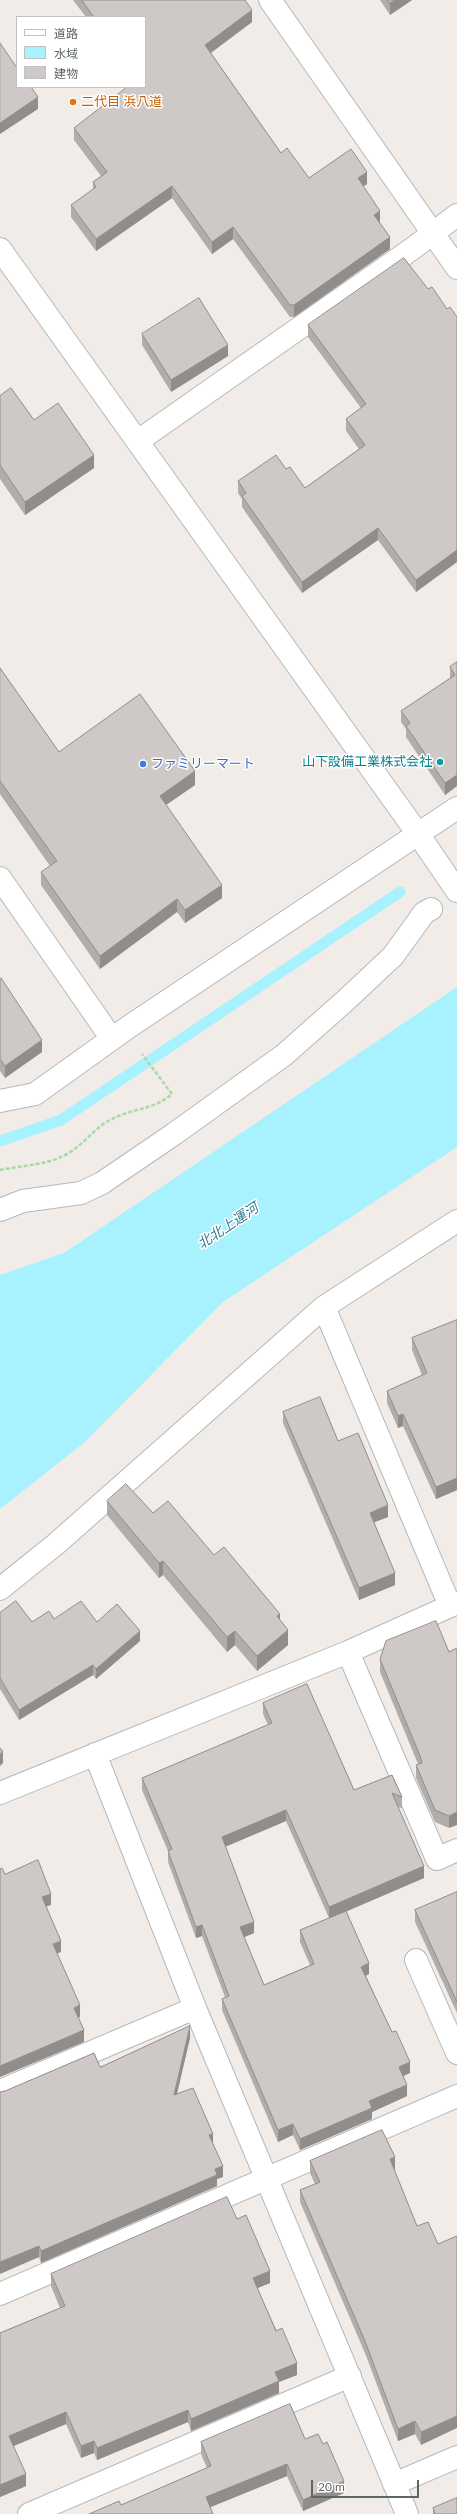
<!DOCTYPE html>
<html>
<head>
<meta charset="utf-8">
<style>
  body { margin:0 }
  #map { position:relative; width:457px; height:2514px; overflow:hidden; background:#f1ece7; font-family:Lato,"Noto Sans JP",sans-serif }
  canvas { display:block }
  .legend { position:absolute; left:16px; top:16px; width:130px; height:72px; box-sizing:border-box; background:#fff; border:1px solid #bfc1c2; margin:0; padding:5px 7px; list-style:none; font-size:12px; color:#5e6567 }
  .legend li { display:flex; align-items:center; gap:8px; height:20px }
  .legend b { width:20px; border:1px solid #bfc1c2 }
  .scale { position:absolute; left:311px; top:2480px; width:108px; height:18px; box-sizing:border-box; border:2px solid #5e6567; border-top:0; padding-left:5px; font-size:12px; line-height:14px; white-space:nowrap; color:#5e6567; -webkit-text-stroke:3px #fff; paint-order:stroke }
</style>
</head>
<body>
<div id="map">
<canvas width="457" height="2514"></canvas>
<ul class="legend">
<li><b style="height:5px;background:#fff"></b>道路</li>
<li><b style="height:11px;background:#a8f2ff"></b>水域</li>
<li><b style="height:11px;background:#cec9c6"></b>建物</li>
</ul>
<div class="scale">20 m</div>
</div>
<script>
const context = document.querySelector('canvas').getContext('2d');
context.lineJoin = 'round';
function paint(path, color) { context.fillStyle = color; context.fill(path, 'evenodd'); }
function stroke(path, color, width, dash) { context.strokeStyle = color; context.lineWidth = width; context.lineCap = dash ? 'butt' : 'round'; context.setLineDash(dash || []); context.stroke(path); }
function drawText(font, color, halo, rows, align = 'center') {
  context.font = font + ' Lato,"Noto Sans JP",sans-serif'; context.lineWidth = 3; context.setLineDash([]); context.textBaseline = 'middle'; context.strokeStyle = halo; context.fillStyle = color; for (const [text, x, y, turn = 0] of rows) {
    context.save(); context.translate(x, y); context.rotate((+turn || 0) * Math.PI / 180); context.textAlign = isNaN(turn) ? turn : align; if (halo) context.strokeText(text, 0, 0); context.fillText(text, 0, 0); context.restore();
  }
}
const water = new Path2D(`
  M457 987V1147L223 1302 85 1442 0 1509V1275L64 1253Z`);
const stream = new Path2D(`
  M0 1141 61 1120 400 892`);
const path = new Path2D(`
  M0 1170C24 1165 54 1165 73 1150 88 1140 97 1125 114 1118 134 1108 154 1110 172 1094L142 1054`);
const minor = new Path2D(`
  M270 0 457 268
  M0 249 418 834 457 891
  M138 441 412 249 457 215
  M0 878 112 1039
  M0 1101 35 1094 130 1026 457 808
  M0 1210 23 1201 81 1193 102 1183 174 1134 284 1055 345 1001 393 956 424 913 431 909
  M324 1307 450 1606
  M0 1589 56 1544 324 1307 457 1221
  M348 1652 437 1859 457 1850
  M95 1754 195 2008 407 2514
  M0 1793 348 1652 457 1603
  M416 1960 457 2053
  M0 2091 195 2008
  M0 2294 457 2096
  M394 2484 457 2457
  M29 2514 350 2376`);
const wall = new Path2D(`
  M73 0H245L252 22 211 53 281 153 309 178 367 184 363 186 380 222V223L390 249 294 317H290L233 239 212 254 172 198 96 251 71 217V205L93 190V182L101 176 74 140V128L145 87V17H86Z
  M380 0H412L390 15Z
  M428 289 447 309 457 317V562L416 592 378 540 302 593 242 507V499L238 493V481L286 469 305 488 359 449 346 431V419L361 408 308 337V325Z
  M142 334 228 356 171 392 142 345Z
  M0 396 34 420 94 468 25 515 0 479Z
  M457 662V786L445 795 406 737V729L401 722V711L450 678V667Z
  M0 668 59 752 195 785 166 805 222 898 185 923 177 912 100 969 41 885V872L50 866 0 794Z
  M0 979 42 1052 5 1078 0 1071Z
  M457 1320V1490L436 1499 403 1426 398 1428 387 1403V1391L422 1375 412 1350V1338Z
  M283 1412 338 1441 388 1517 374 1522 395 1585 359 1600 283 1423Z
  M107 1501 153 1513 214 1555 280 1620 288 1645 257 1671 235 1645 227 1652 163 1575 159 1578 107 1515Z
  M0 1613 32 1622 54 1619 97 1622 140 1641 96 1679 93 1675 19 1720 0 1689Z
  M457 1648 449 1828 435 1822 416 1778V1765L418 1764 380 1672V1659L449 1652Z
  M263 1703 354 1790 392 1775 402 1797V1808L398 1807 424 1878 346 1911 369 1974 366 1976 410 2073 403 2076 407 2096 372 2112V2119L300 2150 293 2135 278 2142 222 2010V1999L225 1997 202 1936 196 1938 168 1862V1851L142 1790V1778L268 1725 263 1714ZM286 1821 329 1918 300 1930V1942L310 1965 264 1985 244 1937 254 1933 225 1847Z
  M457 1892V2013L415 1922V1910Z
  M190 2038 176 2094 213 2143 223 2177 217 2179V2186L41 2263 39 2257 32 2260 5 2091 100 2067Z
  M310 2161 395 2170H394L417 2226 428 2222 421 2445 415 2434 398 2441 365 2353 300 2202V2190L315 2184 310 2173Z
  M237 2219 270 2283 257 2288 297 2375 279 2382V2393L191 2431 188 2422 97 2460 94 2453 81 2458 66 2424 13 2446 26 2486 0 2497V2333L60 2308 51 2286V2274Z
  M305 2439 344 2493 303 2511 287 2476 210 2507 121 2505 207 2468 201 2454V2442Z
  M433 2508 457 2514H433Z`);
const shadedWall = new Path2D(`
  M395 0H412L390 15V3Z
  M252 10V22L205 57V45Z
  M38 97V109L0 134V123Z
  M367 172V184L358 190V178Z
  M172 186V198L96 251V239Z
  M380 211V222L374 227V215Z
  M233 227V239L212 254V242Z
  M390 237V249L294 317V305Z
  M228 345V356L171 392V380Z
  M94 455V468L25 515V502Z
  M378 528V540L302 593V582Z
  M457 550V562L416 592V580Z
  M195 771V785L160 809V796Z
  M457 775V786L445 795V783Z
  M222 885V898L185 923V910Z
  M177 899V912L100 969V956Z
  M42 1040V1052L5 1078V1066Z
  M403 1414V1426L398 1428V1416Z
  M457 1478V1490L436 1499V1487Z
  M388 1505V1517L370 1524V1513Z
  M163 1561V1575L159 1578V1563Z
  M395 1573V1585L359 1600V1588Z
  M280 1614V1629L277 1616Z
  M288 1630V1645L257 1671V1656Z
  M140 1631V1641L96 1679V1669Z
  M235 1631V1645L227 1652V1637Z
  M93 1665V1675L19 1720V1710Z
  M3 1751V1763L0 1766V1755Z
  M286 1810V1821L222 1848V1837Z
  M457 1812V1825L449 1828V1816Z
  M424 1866V1878L329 1919V1907Z
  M51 1894V1905L42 1908V1897Z
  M254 1922V1933L240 1939V1927Z
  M202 1925V1936L196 1938V1927Z
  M61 1941V1952L53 1955V1944Z
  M369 1963V1974L361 1978V1967Z
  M80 2005V2017L74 2019V2008Z
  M190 2026V2038L174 2107V2095Z
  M84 2030V2042L0 2077V2066Z
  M410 2062V2073L399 2078V2067Z
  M407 2085V2096L372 2112V2119L300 2150V2139L369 2101Z
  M293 2124V2135L278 2142V2130Z
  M213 2134V2145L209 2135Z
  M395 2157V2170L390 2172V2159Z
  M223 2166V2177L217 2179V2186L41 2263V2251Z
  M39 2246V2257L0 2274V2262Z
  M270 2271V2283L253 2290V2278Z
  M297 2363V2375L279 2382V2393L191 2431V2419L275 2372Z
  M188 2410V2422L97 2460V2448Z
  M66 2412V2424L9 2448V2436Z
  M457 2416V2428L421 2445V2432Z
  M415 2421V2434L398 2441V2429Z
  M94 2441V2453L81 2458V2446Z
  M287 2464V2476L206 2509V2497Z
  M26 2474V2486L0 2497V2485Z
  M344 2481V2493L303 2511V2500Z`);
const building = new Path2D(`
  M82 0H245L252 10 205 45 281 153 287 148 309 178 351 149 367 172 358 178 380 211 374 215 390 237 294 305H290L233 227 212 242 172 186 96 239 71 205 96 187 93 182 107 172 74 128 127 87H145V17H94Z
  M388 0H395L390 3Z
  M0 43 17 68V87H31L38 97 0 123Z
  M404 258 428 289 432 287 447 309 450 307 457 317V550L416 580 378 528 302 582 242 496 246 493 238 481 276 455 286 469 290 467 305 488 365 445 346 419 366 404 308 325Z
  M199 298 228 345 171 380 142 334Z
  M11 388 34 420 58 403 94 455 25 502 0 465V396Z
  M457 662V775L445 783 406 726 410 723 401 711 455 675 450 667Z
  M0 668 59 752 140 694 195 771 160 796 222 885 185 910 177 899 100 956 41 872 57 861 0 781Z
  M1 978 42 1040 5 1066 0 1059V979Z
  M457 1320V1478L436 1487 403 1414 398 1416 387 1391 427 1373 412 1338Z
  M320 1397 338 1441 358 1433 388 1505 370 1513 395 1573 359 1588 283 1412Z
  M126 1484 153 1513 168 1501 214 1555 224 1547 280 1614 277 1616 288 1630 257 1656 235 1631 227 1637 163 1561 159 1563 107 1501Z
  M16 1601 32 1622 49 1611 54 1619 81 1601 97 1622 117 1604 140 1631 96 1669 93 1665 19 1710 0 1678V1613Z
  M436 1621 449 1652 457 1648V1812L449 1816 435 1810 416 1765 422 1763 420 1756 380 1659 386 1641Z
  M307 1684 354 1790 392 1775 402 1797 392 1793 424 1866 329 1907 286 1810 222 1837 254 1922 240 1927 264 1985 314 1964 300 1930 346 1911 369 1963 361 1967 392 2032 396 2031 410 2062 399 2067 407 2085 369 2101 372 2108 300 2139 293 2124 278 2130 222 1999 229 1996 202 1925 196 1927 168 1851 172 1849 142 1778 272 1723 263 1703Z
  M0 1748 3 1751 0 1755Z
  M38 1860 51 1894 42 1897 61 1941 53 1944 80 2005 74 2008 84 2030 0 2066V1869L2 1868 5 1874Z
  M457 1892V2002L415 1910Z
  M190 2026 174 2095 193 2088 213 2134 209 2135 223 2166 215 2169 217 2175 41 2251 39 2246 0 2262V2092L5 2091 94 2053 100 2067Z
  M382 2130 395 2157 390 2159 417 2226 428 2222 438 2244 457 2236V2416L421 2432 415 2421 398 2429 365 2341 300 2190 320 2182 310 2161Z
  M227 2197 237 2219 246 2215 270 2271 253 2278 276 2331 282 2328 297 2363 275 2372 279 2381 191 2419 188 2410 97 2448 94 2441 81 2446 66 2412 9 2436 26 2474 0 2485V2333L65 2306 51 2274Z
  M290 2404 305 2439 318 2434 323 2444 327 2442 344 2481 303 2500 287 2464 206 2497 213 2514H89L119 2501 121 2505 211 2466 201 2442Z
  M457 2498V2514H435L433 2508Z`);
const markers = [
  [73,102,4,"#e8710a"],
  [440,762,4,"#0f9aa8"],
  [143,764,4,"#3f7fe0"]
];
const foodNames = [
  ["二代目 浜八道",81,102]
];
const cultureNames = [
  ["山下設備工業株式会社",432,762]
];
const shopNames = [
  ["ファミリーマート",151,764]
];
const waterNames = [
  ["北北上運河",228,1226,-34]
];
paint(water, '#a8f2ff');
stroke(stream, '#a8f2ff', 11);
stroke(minor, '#b4b9bb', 24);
stroke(path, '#a7dba6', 2.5, [4, 2]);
stroke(minor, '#fff', 22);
paint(wall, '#b1adaa');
paint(shadedWall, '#908d8b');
paint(building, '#cec9c6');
stroke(building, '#908d8b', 1);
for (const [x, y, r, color] of markers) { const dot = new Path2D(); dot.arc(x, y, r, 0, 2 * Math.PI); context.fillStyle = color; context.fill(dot); stroke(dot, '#fff', 1.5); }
drawText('13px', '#c56008', '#fff', foodNames, 'left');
drawText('13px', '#0d838f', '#fff', cultureNames, 'right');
drawText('13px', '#366cbe', '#fff', shopNames, 'left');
drawText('italic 14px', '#367c91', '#fff', waterNames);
</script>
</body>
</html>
